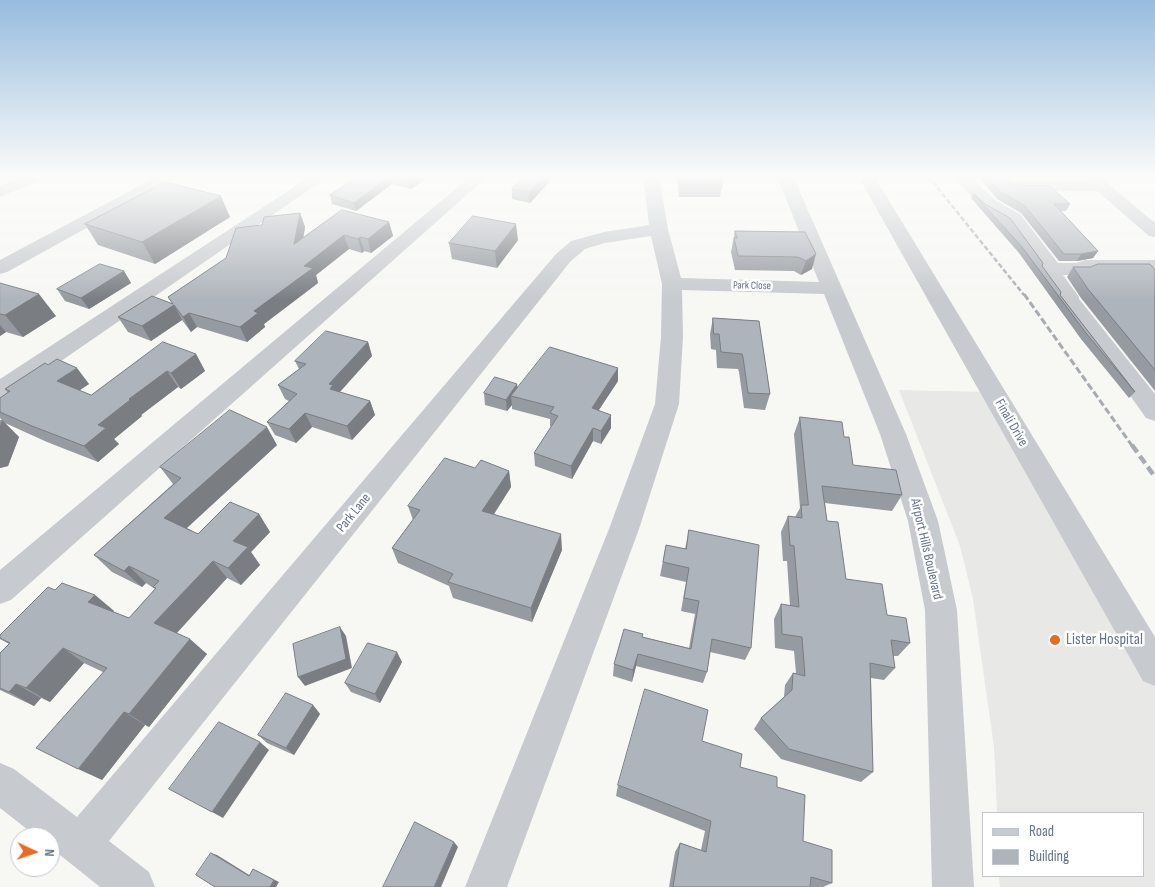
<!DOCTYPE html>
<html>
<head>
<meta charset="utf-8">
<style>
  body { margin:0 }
  #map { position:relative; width:1155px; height:887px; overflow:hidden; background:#f7f7f4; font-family:"Sofia Sans Condensed",sans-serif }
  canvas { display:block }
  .legend { position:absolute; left:982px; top:812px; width:162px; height:65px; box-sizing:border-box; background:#fff; border:1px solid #c1c7cf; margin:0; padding:6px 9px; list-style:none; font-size:15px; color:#657387 }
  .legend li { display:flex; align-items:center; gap:10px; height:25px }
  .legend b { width:25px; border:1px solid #c1c7cf }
  .north { position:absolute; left:10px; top:827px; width:50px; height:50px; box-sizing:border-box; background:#fff; border:1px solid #c1c7cf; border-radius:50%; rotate:93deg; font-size:14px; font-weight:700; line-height:20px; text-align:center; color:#657387 }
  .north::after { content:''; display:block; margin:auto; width:18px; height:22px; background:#ec6a1f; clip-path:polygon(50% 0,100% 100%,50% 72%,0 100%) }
</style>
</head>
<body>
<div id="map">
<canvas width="1155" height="887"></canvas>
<ul class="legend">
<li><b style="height:6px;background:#c7cace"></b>Road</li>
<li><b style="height:14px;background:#aeb4bb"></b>Building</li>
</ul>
<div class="north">N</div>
</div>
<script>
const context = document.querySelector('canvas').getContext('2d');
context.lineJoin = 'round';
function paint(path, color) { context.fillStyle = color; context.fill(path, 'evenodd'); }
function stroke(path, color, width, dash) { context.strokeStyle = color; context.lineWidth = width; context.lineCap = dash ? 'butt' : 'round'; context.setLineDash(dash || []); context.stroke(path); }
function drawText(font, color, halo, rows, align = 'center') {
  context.font = font + ' "Sofia Sans Condensed",sans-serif'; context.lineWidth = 5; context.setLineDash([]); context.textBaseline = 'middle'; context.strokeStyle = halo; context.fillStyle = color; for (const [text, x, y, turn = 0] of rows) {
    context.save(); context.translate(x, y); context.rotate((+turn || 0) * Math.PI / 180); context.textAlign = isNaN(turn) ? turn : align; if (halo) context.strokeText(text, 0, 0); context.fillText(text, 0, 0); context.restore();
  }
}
const built = new Path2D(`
  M899 390 990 392 1155 682V887H1000L999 876H1144V813H997L994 747 973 599 960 546Z`);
const minor = new Path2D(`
  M25 176H46L44 179 0 197V186Z
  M158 176H177L175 179 7 272 0 274V260Z
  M311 176H329L9 397 0 399V379Z
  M471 176H488L11 600 0 604V570Z
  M643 176H659L668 229 681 278 819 282 777 176H793L906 434 938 521 957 610 974 887H932L925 610 908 521 880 434 824 294 682 290 683 337 679 404 639 529 507 887H465L609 529 655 404 661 337 662 284 651 236 605 243 585 249 570 262 109 841 149 872 155 887H100L50 847V837H37L0 808V763L14 769 77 817 556 254 571 241 604 232 649 225Z
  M858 176H874L1155 637V686L1143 681Z
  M952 176H969L995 200 1020 214 1058 263H1077L1085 260H1155V272H1091L1083 275H1063L1079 297V299L1155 394V421L1146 418 1107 363 1061 304 1058 300 1059 297 1040 271 1042 269 1008 222 983 208Z
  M1082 176H1099L1155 223V237L1149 236 1097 191 1013 190 1007 189 1005 185 1007 181 1013 180 1086 181Z`);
const railFar2 = new Path2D(`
  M928 176 1024 295`);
const railFar1 = new Path2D(`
  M1024 294 1133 447`);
const rail = new Path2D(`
  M1132 445 1155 477`);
const wall = new Path2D(`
  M360 176H446L442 179 428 177 411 189 392 184 356 211 332 204 330 195Z
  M524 176H548L549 182 530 203 512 199V189Z
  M677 176H721L723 182 720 197H679Z
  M978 176H1033L1032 178 1007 179 1009 183 1070 204 1066 211H1061L1098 251 1093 258 1077 261H1059L1021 213 997 199Z
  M973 193 1042 266 1060 295 1135 392 1129 398 1081 339 1019 253 971 198Z
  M300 213 305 227 303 238 389 222 393 236 371 253 364 251 362 253 349 249 316 275 318 283 264 324 265 327 247 342 197 327 191 332 182 320 151 341 128 332 118 317 172 303 168 297 226 258 262 225Z
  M230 217 155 264 98 245 85 224Z
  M735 231 805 232 812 269 801 275 794 271 735 270 731 252Z
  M518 240 497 268 452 259 449 243Z
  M1073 267 1155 270V391L1081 298 1067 277Z
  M124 271 131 283 89 309 65 301 57 289Z
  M0 283 56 316 23 337 6 332 0 336Z
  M713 318 759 321 770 394 765 410 744 408 739 372 738 369 717 368 716 350 711 349 710 334Z
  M368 342 372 356 340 392 370 401 375 415 352 440 312 427 296 443 275 435 267 422 289 401 285 399 278 385 299 369 295 361Z
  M196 354 205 371 181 389 178 387 141 415 142 416 114 439 119 444 98 462 47 442 5 423 19 437 8 466 0 468V420H2L0 418V398L8 393 5 389 48 365 89 384 79 390 91 395Z
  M618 381 598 411 611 415V428L601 444 593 441 572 479 535 466 534 453 552 427 550 426V419L512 409V405L507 411 485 405 484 393 518 387Z
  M800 417 844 437 853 465 902 495 892 511 825 503 827 521 846 579 887 615 910 643 898 656H893L895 668 884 680 871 678 873 772 861 782 781 759 754 729 761 718 784 697 785 685 793 673H796L794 651 775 648 774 619 781 604 790 606 787 561H783L781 532 788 516 795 517 800 508 794 434Z
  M277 445 187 528 198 534 259 514 270 532 251 552 260 565 241 585 227 578 177 633 207 654 149 727 145 725 102 780 103 672 84 663 50 702 41 698 34 706 0 690V653L9 644 0 639V635L55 590 95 595 114 611V612L129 618 155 589 146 583 142 587 112 572 94 555 173 484 160 467Z
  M475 468 509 471 511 487 494 514 562 550 532 622 453 598 449 586 398 563 392 548 413 520 408 506Z
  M689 530 751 648 745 660 710 652 707 672 703 683 636 666 632 682 613 676 614 664 643 637 689 648 695 614 681 611 686 582 660 576 666 545 685 549Z
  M402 662 380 703 351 692 345 683Z
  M313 705 320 714 294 755 267 743 258 735Z
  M702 741 740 767 777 787 803 841 832 883 823 887H669L675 852 680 843 701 850 705 831 616 796 618 785Z`);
const shadedWall = new Path2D(`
  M390 176 392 184 356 211 354 203Z
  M416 176H427L428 177 411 189 409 181Z
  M441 176H446L442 179Z
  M544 176H548L549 182 530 203 529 192Z
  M221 196 230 217 155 264 142 242Z
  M300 213 305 227 300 258 294 244Z
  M389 222 393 236 371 253 368 239Z
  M516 224 518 240 497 268 495 251Z
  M344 235 349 249 316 275 318 283 264 324 265 327 247 342 240 327 254 311 304 266Z
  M360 237 364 251 362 253 358 239Z
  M1098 251 1093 258 1077 261 1081 254Z
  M816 254 812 269 801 275 806 261Z
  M124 271 131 283 89 309 81 298Z
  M39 294 56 316 23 337 5 315Z
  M174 305 182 320 151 341 142 326Z
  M189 313 197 327 191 332 183 317Z
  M0 325 6 332 0 336Z
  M368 342 372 356 337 395 336 403 329 384Z
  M196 354 205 371 181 389 171 373Z
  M77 368 89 384 70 397 57 381Z
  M618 368V381L591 422 592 408Z
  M167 371 178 387 141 415 142 416 114 439 119 444 98 462 84 446 98 425 129 399Z
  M517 384 519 395 511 396 512 405 507 411 506 400Z
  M370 401 375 415 352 440 347 426Z
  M305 413 312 427 296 443 289 429Z
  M611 415V428L601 444V431Z
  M2 420 19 437 8 466 0 468V426Z
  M267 427 277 445 179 535 164 518Z
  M593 428V441L572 479 571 466Z
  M509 471 511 487 485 528 482 511Z
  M259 514 270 532 251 552 260 565 241 585 228 568 233 541Z
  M561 534 562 550 532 622 531 608Z
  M213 561 227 578 171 639 154 623Z
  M129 566 146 583 142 587 124 571Z
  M95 595 114 611 108 618 88 602Z
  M340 627 346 636 352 668 305 686 298 677Z
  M190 639 207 654 149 727 129 714Z
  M63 648 84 663 50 702 26 688Z
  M397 652 402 662 380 703 375 694Z
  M638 654 636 666 632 682 633 670Z
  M16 684 41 698 34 706 9 692Z
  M313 705 320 714 294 755 286 748Z
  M124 712 145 725 102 780 78 769Z
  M260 742 269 750 223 818 212 812Z
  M454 842 458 847 441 887H434Z
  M211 853 217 855 254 878 249 876Z
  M253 869 279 882 276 887H270Z`);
const building = new Path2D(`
  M360 176H416L409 181 390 176 354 203 330 195Z
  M524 176H544L529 192 512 189Z
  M681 176H721L723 182 681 181Z
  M986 176H1008L1007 177 1009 183 1017 185 1050 186 1070 204H1054L1098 251 1081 254H1064L1025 206 1001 192Z
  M166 182 221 196 142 242 85 224Z
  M973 193 985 204 1010 218 1043 263 1042 266 1061 292 1060 295 1135 392 1086 333 1022 247Z
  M342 210 389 222 368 239 360 237 358 239 344 235 304 266 313 268 254 311 258 313 240 327 189 313 183 317 174 305 142 326 118 317 152 296 173 304 168 297 226 258 236 228 262 225 264 217 300 213 294 244Z
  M473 216 516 224 495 251 449 243Z
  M735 231 805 232 816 254 806 261 798 257 738 256 734 238H737Z
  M100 264 124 271 81 298 57 289Z
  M1098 264H1150L1155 270V370L1088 289 1073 267H1090Z
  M0 283 39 294 5 315 0 314Z
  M713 318 759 321 770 394 748 393 743 357 742 354 721 352 719 334H714Z
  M326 331 368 342 329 384 333 385 330 389 370 401 347 426 305 413 289 429 267 422 297 394 278 385 306 364 295 361Z
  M163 342 196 354 171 373 167 371 129 399 130 400 98 425 106 428 84 446 32 426 0 412V398L10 391 5 389 45 363 48 365 57 359 77 368 57 381 91 395Z
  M550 347 618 368 592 408 611 415 601 431 593 428 571 466 534 453 558 416 550 413 554 407 511 396Z
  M495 377 517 384 506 400 484 393Z
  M230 410 267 427 164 518 198 534 230 502 259 514 233 541 248 547 228 568 213 561 154 623 190 639 129 714 124 712 78 769 36 748 107 668 63 648 26 688 16 684 9 692 0 688V653L10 643 0 638V635L48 587 55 590 62 583 95 595 88 602 129 618 156 588 153 587 159 581 129 566 124 571 94 555 181 478 160 467Z
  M800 417 842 422 844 437H849L853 465 896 470 902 495 822 486 827 521 838 522 846 579 882 584 887 615 906 618 910 643 891 640 895 668 870 663 873 772 789 749 761 718 792 690 793 673 805 676 802 637 782 634 781 604 799 607 794 546 790 545 788 516 802 518 801 505H808Z
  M445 458 475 468 481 460 509 471 482 511 561 534 531 608 448 582 453 574 392 548 420 510 408 506Z
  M689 530 759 545 751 648 712 639 707 672 638 654 633 670 614 664 624 629 643 634 642 637 691 649 699 601 684 598 689 568 663 562 666 545 686 549Z
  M340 627 346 659 298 677 293 644Z
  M368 643 397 652 375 694 345 683Z
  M645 689 708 710 702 741 742 754 740 767 777 777V787L805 795 803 841 832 850V883L811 877 810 887H673L680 843 706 852 711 821 618 785Z
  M286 693 313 705 286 748 258 735Z
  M219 722 260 742 212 812 169 789Z
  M415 822 454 842 434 887H383Z
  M211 853 249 876 253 869 274 880 270 887H215L196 875Z`);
const markers = [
  [1055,640,6,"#ec6a1f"]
];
const farStreetnames = [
  ["Park Close",752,286,1]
];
const streetNames = [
  ["Finali Drive",1011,423,60],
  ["Park Lane",354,513,-51],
  ["Airport Hills Boulevard",926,549,77]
];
const nearPoinames = [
  ["Lister Hospital",1066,640]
];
paint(built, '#e8e8e7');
paint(minor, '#c7cace');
stroke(railFar2, '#a7acb3', 2.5, [5, 2.5]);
stroke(railFar1, '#a7acb3', 3, [7, 3]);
stroke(rail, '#a7acb3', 4.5, [9, 4.5]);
paint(wall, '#969ba1');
paint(shadedWall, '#7a7e83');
paint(building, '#aeb4bb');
stroke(building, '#7a7e83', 1);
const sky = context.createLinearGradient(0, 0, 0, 300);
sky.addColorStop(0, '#97bcde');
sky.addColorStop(0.59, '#fbfbfa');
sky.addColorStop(1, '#fbfbfa00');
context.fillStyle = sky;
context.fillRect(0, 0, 1155, 300);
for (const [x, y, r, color] of markers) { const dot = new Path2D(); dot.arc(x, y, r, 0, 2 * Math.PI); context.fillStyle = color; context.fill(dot); stroke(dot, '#fff', 2); }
drawText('11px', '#657387', '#fff', farStreetnames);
drawText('14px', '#657387', '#fff', streetNames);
drawText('16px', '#657387', '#fff', nearPoinames, 'left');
</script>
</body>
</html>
